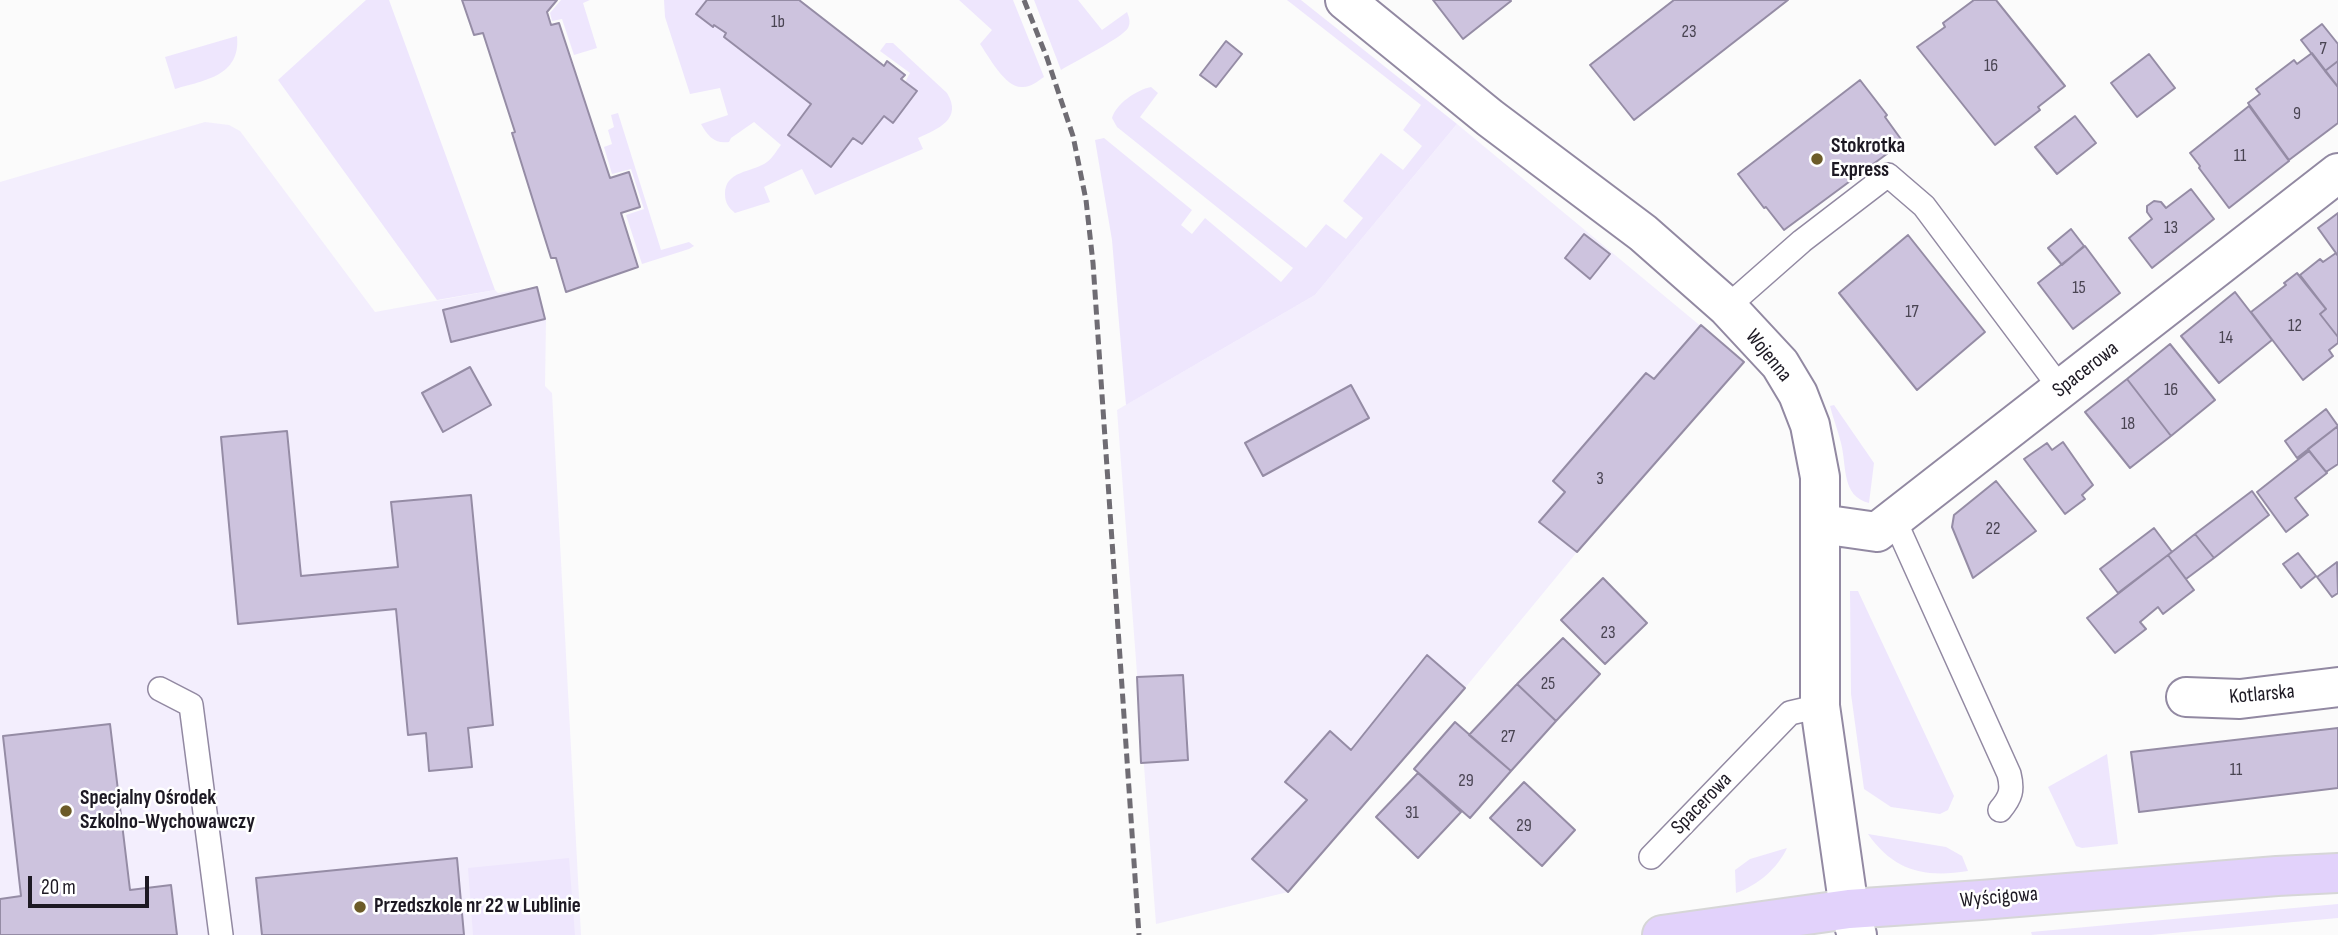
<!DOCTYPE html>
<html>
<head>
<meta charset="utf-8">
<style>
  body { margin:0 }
  #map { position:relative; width:2338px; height:935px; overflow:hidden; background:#fbfbfb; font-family:"Sofia Sans Condensed",sans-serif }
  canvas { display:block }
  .scale { position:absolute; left:28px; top:876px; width:121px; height:32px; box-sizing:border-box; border:4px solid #1d1923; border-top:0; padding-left:9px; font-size:21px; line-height:24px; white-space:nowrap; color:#1d1923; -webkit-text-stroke:5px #fff; paint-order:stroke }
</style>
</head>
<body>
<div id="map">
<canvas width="2338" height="935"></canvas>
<div class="scale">20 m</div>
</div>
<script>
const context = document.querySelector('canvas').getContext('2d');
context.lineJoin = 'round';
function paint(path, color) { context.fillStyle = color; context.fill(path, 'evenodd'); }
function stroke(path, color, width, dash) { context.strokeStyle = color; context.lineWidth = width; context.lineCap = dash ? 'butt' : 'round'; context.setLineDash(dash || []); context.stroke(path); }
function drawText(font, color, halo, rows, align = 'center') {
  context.font = font + ' "Sofia Sans Condensed",sans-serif'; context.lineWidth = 5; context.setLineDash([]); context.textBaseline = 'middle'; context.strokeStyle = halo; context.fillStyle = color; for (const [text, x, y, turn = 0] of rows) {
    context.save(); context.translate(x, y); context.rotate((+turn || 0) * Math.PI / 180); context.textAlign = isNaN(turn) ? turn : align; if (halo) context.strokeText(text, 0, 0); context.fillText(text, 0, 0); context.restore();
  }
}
const built = new Path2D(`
  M205 122 229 125 240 131 375 312 495 290 498 293 538 287 546 320 545 386 552 393 581 935H0V182Z
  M1457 124 1744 362 1577 552 1465 688 1288 892 1156 924 1117 410 1315 295Z`);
const green = new Path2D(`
  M366 0H389L495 290 437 300 278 80Z
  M561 0H590L583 3 597 48 574 55 562 19 552 21 550 13Z
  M664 0H707L696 14 712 27 714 25 726 33 724 37 811 104 788 135 830 167 853 138 862 144 884 116 893 123 917 91 905 82 910 73 880 51 886 43H893L947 93C963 119 938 129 918 138L923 149 815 195 802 169 764 187 770 202 735 213C729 208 725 203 725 194 725 170 752 173 767 162 772 159 777 150 781 145L754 122 731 138 729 142C714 144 708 136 701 124L728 115 720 88 690 94 665 17Z
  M959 0H1013L1044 77C1038 81 1031 87 1023 87 1006 89 989 57 980 44L992 30Z
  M1034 0H1078L1102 30 1127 12C1129 17 1131 22 1128 28 1122 38 1074 62 1061 70Z
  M1287 0H1301L1457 124 1315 295 1126 405 1112 240 1095 140 1104 138 1192 210 1181 225 1192 234 1205 218 1281 282 1293 268 1117 127 1112 118C1116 104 1136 90 1151 87L1158 93 1140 117 1306 248 1326 224 1346 239 1363 218 1343 201 1381 153 1403 170 1422 146 1403 130 1421 105Z
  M237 36C241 76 205 80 175 89L165 57Z
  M618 113 661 250 689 242 694 246 689 249 642 264 626 215 644 209 631 169 612 174 604 147 612 144 608 130 614 127 611 115Z
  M1834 405 1874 463 1869 503C1841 496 1847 466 1841 443 1838 431 1833 418 1830 406Z
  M1850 591H1858L1954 796 1948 810 1940 814 1891 807 1864 789 1851 694Z
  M2107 754 2118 844 2082 848 2076 846 2048 787Z
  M1868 834 1946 847 1962 856 1968 871C1924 878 1894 871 1868 834Z
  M1787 848C1777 869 1758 885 1736 893L1735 870 1750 859Z
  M569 858 575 935H473L468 868Z
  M2338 904V918L2151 935H2032L2031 932Z`);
const building = new Path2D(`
  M462 0H557L547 12 551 25 559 23 610 178 629 172 640 207 621 213 638 267 566 292 556 258H551L512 133 515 132 483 33 474 35Z
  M707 0H799L884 66 887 61 905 75 901 79 917 91 893 123 884 116 862 144 853 138 831 167 788 135 811 104 724 37 726 33 714 25 713 27 696 14Z
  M1433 0H1510L1511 1 1463 39Z
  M1674 0H1788L1634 120 1590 65Z
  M1974 0H1996L2065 86 2038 107 2040 110 1995 145 1917 47 1945 27 1943 23Z
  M2322 24 2338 44V61L2325 71 2301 40Z
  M1226 41 1242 54 1216 87 1200 75Z
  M2312 53 2338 87V123L2289 160 2248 103 2260 94 2256 89 2294 60 2297 64Z
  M2149 54 2175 88 2137 117 2111 83Z
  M2338 61V87L2325 71Z
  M1860 80 1887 115 1885 117 1903 142 1784 230 1766 207 1764 208 1738 174Z
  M2249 106 2289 161 2229 208 2199 168 2200 166 2190 153Z
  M2075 116 2096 143 2057 174 2035 147Z
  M2191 189 2214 219 2152 268 2129 238 2152 219 2147 212V206L2154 201 2161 202 2166 208Z
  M2338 213V256L2318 228Z
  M2071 229 2084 246 2062 265 2048 248Z
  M1584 234 1610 254 1590 279 1565 258Z
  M1908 235 1985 332 1917 390 1839 293Z
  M2085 246 2120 293 2073 329 2038 283Z
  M2336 253 2338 256V337L2320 314 2326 309 2300 275 2320 259 2323 262Z
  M2297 273 2326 309 2320 314 2338 337V343L2329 350 2333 356 2303 380 2251 312 2286 285 2284 283Z
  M537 287 545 319 451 342 443 310Z
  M2235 292 2272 340 2219 383 2181 336Z
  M1701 325 1744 362 1577 552 1539 522 1565 492 1553 481 1646 373 1654 379Z
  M2170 344 2215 400 2171 436 2127 379Z
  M470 367 491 405 443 432 422 393Z
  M2127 379 2171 436 2130 468 2085 412Z
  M1351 385 1369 418 1263 476 1245 443Z
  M2326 409 2338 426 2297 458 2285 441Z
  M2338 426V464L2326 472 2308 449Z
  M287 431 301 576 398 567 391 502 471 495 493 725 468 728 472 767 429 771 426 733 408 735 396 609 238 624 221 437Z
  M2063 442 2093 485 2082 495 2085 499 2065 514 2024 459 2047 443 2052 450Z
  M2309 451 2327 473 2295 498 2308 515 2286 532 2257 492Z
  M1996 481 2036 531 1973 578 1952 527 1954 515Z
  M2252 491 2269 515 2214 558 2195 534Z
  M2154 528 2172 552 2118 593 2100 569Z
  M2195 534 2214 558 2186 579 2168 555Z
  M2298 553 2316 576 2301 588 2283 564Z
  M2168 555 2194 590 2163 614 2158 607 2140 622 2146 629 2115 653 2087 618Z
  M2337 562 2338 593 2332 597 2317 577Z
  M1603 578 1647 623 1605 664 1561 620Z
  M1563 638 1600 674 1556 721 1517 684Z
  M1427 655 1465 688 1288 892 1252 859 1307 800 1285 782 1330 731 1351 750Z
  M1183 675 1188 760 1141 763 1137 677Z
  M1517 684 1556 721 1511 771 1469 735Z
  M1455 722 1511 771 1470 818 1414 769Z
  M110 724 130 890 171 885 177 935H0V899L21 896 3 736Z
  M2338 728V788L2139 812 2131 752Z
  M1418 773 1461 812 1418 858 1376 817Z
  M1524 782 1575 830 1542 866 1490 818Z
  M457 858 464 935H262L256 878Z`);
const service = new Path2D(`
  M1727 307 1802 241 1888 175 1924 206 2061 389
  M1894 519 2009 774C2013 790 2011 797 2000 810
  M160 689 191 705 221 935
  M1651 857 1790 713 1820 706`);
const minor = new Path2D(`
  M1345 0 1490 118 1643 233 1727 307 1780 364 1798 394 1810 425 1820 477V706L1849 909 1857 935
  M1821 524 1877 532 2338 173
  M2186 697 2240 699 2338 687`);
const primary = new Path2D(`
  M1662 935 1849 909 1981 900 2277 876 2338 873`);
const rail = new Path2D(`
  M1024 0 1047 58 1073 136 1086 200 1093 263 1139 935`);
const markers = [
  [1817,159,7,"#6c5b29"],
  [66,811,7,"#6c5b29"],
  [360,907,7,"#6c5b29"]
];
const numberNames = [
  ["1b",778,22],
  ["23",1689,32],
  ["7",2323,49],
  ["16",1991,66],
  ["9",2297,114],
  ["11",2240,156],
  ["13",2171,228],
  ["15",2079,288],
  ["17",1912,312],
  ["12",2295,326],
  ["14",2226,338],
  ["16",2171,390],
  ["18",2128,424],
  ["3",1600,479],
  ["22",1993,529],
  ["23",1608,633],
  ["25",1548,684],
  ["27",1508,737],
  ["11",2236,770],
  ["29",1466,781],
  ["31",1412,813],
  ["29",1524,826]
];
const poiNames = [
  ["Stokrotka",1831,147],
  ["Express",1831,171],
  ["Specjalny Ośrodek",80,799],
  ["Szkolno-Wychowawczy",80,823],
  ["Przedszkole nr 22 w Lublinie",374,907]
];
const streetNames = [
  ["Wojenna",1768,356,51],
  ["Spacerowa",2086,370,-38],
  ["Kotlarska",2262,695,-5],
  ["Spacerowa",1702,804,-46],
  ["Wyścigowa",1999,898,-5]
];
paint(built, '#f3eefd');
paint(green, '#eee6fd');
paint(building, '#cdc3de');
stroke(building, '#958ca5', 2);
stroke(service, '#9289a2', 26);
stroke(minor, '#9289a2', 42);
stroke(primary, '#d6d6d7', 42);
stroke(service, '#fff', 23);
stroke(minor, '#fff', 38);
stroke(primary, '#e2d2fb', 38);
stroke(rail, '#6f6c73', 5, [10, 5]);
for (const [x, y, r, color] of markers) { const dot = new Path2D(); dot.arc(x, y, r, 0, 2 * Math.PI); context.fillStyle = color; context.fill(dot); stroke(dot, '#fff', 2.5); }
drawText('18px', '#494452', null, numberNames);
drawText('bold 21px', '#1d1923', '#fff', poiNames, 'left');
drawText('21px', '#1d1923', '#fff', streetNames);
</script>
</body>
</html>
